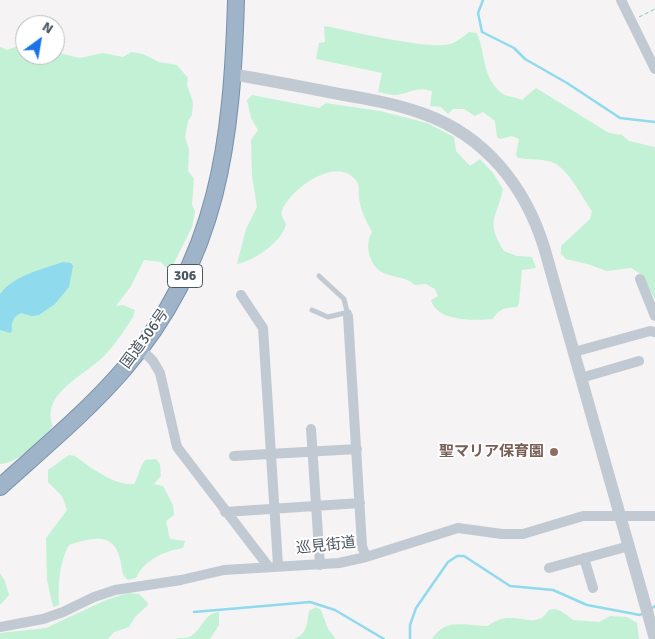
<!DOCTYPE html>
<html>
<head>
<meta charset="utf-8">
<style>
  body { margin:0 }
  #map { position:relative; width:655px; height:639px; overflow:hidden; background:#f5f3f3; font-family:Signika,sans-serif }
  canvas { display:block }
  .north { position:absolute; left:15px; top:15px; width:50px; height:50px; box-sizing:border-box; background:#fff; border:1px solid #b7bbc0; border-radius:50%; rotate:32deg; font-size:14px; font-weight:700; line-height:20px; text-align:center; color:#4a5661 }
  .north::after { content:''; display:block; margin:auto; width:18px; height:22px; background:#1a73e8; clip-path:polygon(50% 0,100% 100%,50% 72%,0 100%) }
</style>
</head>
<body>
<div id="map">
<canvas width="655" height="639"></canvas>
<div class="north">N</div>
</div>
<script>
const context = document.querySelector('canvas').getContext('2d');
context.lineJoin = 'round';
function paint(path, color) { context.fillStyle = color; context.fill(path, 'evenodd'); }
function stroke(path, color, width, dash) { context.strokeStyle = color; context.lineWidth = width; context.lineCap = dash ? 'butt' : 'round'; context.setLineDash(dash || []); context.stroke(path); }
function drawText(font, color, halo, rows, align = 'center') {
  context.font = font + ' Signika,"Noto Sans JP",sans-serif'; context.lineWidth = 4; context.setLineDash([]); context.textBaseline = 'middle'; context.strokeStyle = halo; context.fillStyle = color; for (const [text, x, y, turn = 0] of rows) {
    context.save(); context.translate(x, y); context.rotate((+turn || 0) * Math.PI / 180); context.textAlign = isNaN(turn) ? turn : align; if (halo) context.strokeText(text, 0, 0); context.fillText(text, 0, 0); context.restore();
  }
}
const green = new Path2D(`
  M324 26C349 30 432 52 453 43 459 40 464 36 469 32L477 33C486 55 482 79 503 94 508 97 516 97 522 100L536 88 609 133 622 135 629 141 655 147V299L639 273 631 268 606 271 591 265 566 259 561 254V246L590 219 592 211C582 197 571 174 556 164 545 158 530 160 518 158L516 155 519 139 512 136 500 139 497 137 495 121 483 112 475 116 464 109H453L448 114 441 107 430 106 432 91C415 86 410 94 395 95 390 95 384 93 378 92L382 73 316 59 319 43 325 42Z
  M18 46 25 47V55H55V52L80 58 103 53 123 57 131 52 143 54 159 62 177 65 188 78 187 85 193 102 192 115 188 121 185 137 189 150 188 171 194 179 192 204 195 212 192 227 172 267 168 269 161 262 144 260 131 286 116 306 123 305 135 310 133 317C124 331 115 345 103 357 85 375 40 394 53 426 39 441 21 462 0 464V47L7 50Z
  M252 95 319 108 326 103 380 111 427 123 454 137 456 151 470 166 480 159 493 173 503 189C497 218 485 221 504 251L517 256 532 257 536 268 522 270 519 303 517 307C506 308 499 308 493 319 475 320 438 323 431 300L438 296 435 289 426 284 415 285C406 277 397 278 386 274 369 268 364 245 372 232 367 222 362 214 360 203 357 194 362 185 354 178 334 157 291 189 282 210 280 215 284 220 286 224 283 241 254 261 237 264L246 229 257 207 252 176 251 140 258 130 251 118 247 100Z
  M69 455 75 456C90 467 114 486 134 484 139 476 139 468 145 460L156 459 160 464 161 476 154 484 163 486 173 505 174 515 166 521 170 539 185 541 183 548C164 551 144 560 136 578L128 580C120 573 123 569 120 559 114 531 90 538 69 545 59 562 58 586 59 605L53 607 47 580 46 538 67 510 62 496 48 482V470Z
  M0 573 5 581 9 595 0 605Z
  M128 593 139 594 148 603V605L135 617 129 627 114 632 108 639H0V633L46 628 106 600Z
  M316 607 321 610 328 629 336 639H293C307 636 307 623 309 611Z
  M554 609 561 611 573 620 599 622 610 616 627 617 637 623 639 639H432C445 617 467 626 488 626 510 609 527 626 541 618 544 617 547 612 549 610Z
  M219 612V625L210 639H175C181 637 186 639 191 636 203 629 203 614 219 612Z`);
const water = new Path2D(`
  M63 262 71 263 73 266 69 287 55 304 39 315 32 316 21 313C13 317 11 322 12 331L10 333 0 330V294C13 276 42 269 63 262Z`);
const stream = new Path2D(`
  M483 0 478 13 482 32 514 48 525 59 567 83 620 118 655 122
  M650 610 655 606
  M194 612 310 602 335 610 384 639
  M410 639V625L416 608 448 562 457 556H464L510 586 553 590 587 605 640 615 643 613`);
const path = new Path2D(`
  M639 17 655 9`);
const service = new Path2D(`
  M319 276 344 299 348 316
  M312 310 328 317 349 312`);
const minor = new Path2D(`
  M621 0 655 69
  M640 279 655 316
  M241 295 263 328 278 565
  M348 316 362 546 366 557
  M140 348 153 361 160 373 177 447 268 566
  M574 352 650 331 655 332
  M581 378 639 361
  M311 429 320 565
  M234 456 357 449
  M225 512 360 503
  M584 558 593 588
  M549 568 629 546
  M0 627 43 619 63 612 94 597 115 590 181 580 224 570 339 563 366 557 458 528 502 534H523L583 516H655`);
const tertiary = new Path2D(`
  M231 74C267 80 303 87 339 94 368 99 397 104 424 114 485 136 525 186 544 247L655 639`);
const trunk = new Path2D(`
  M0 487C42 449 87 412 124 369 219 258 232 141 236 0`);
const markers = [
  [554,452,5,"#8d6e63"]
];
const shields = [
  [185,276,35]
];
const shieldNames = [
  ["306",185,276]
];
const streetNames = [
  ["国道306号",145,339,-54],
  ["巡見街道",326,546,-6]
];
const educationNames = [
  ["聖マリア保育園",544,452]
];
paint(green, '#c3f1d5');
paint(water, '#90daee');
stroke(stream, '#90daee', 2.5);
stroke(trunk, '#7690ad', 18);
stroke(path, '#7ad0a6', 1, [4, 2.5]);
stroke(service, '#c1cad2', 5);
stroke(minor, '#c1cad2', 10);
stroke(tertiary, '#c1cad2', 12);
stroke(trunk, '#9fb4c9', 16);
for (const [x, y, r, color] of markers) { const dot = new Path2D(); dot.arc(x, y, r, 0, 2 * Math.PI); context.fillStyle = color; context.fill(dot); stroke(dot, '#fff', 2); }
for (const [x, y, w] of shields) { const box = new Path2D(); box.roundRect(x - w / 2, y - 11.5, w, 23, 4); context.fillStyle = '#fff'; context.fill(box); stroke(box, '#4a5661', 1); }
drawText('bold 14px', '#4a5661', null, shieldNames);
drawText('15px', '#4a5661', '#fff', streetNames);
drawText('bold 15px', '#785e54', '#fff', educationNames, 'right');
</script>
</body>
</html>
